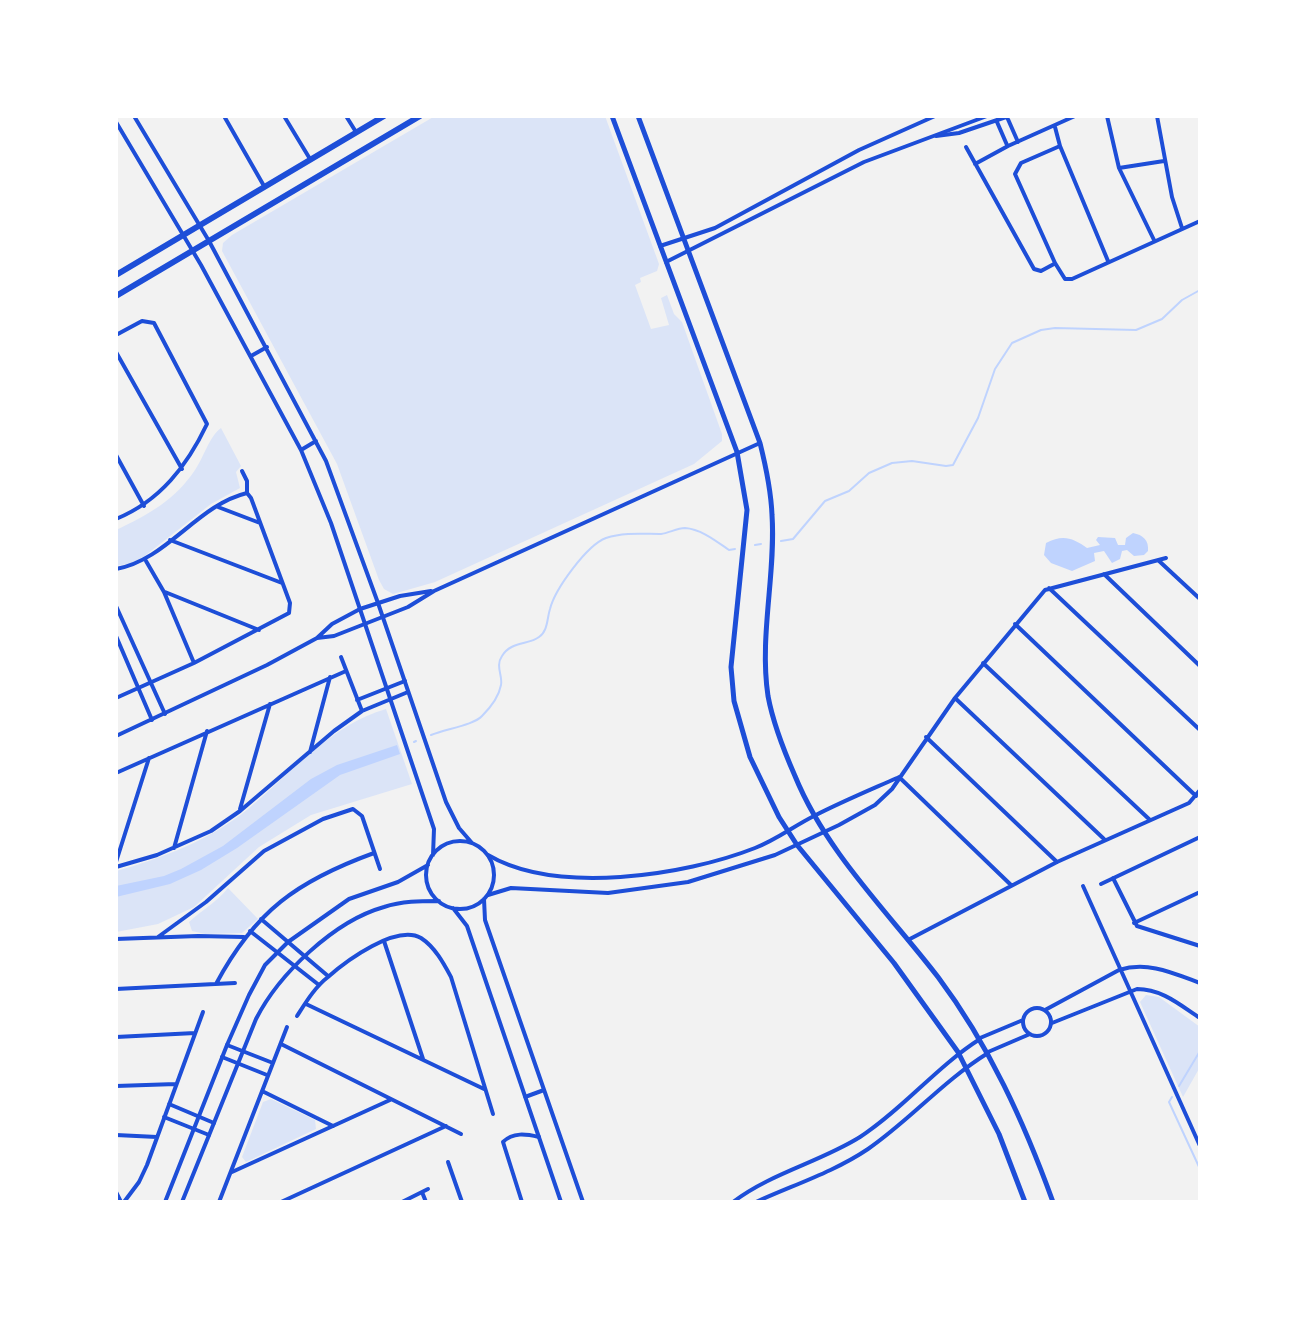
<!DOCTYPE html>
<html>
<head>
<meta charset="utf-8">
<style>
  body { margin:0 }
  #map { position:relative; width:1316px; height:1318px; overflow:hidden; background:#f2f2f2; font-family:"PT Sans",sans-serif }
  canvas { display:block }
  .frame { position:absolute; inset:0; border:118px solid #fff; pointer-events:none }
</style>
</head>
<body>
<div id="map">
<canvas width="1316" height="1318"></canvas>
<div class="frame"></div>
</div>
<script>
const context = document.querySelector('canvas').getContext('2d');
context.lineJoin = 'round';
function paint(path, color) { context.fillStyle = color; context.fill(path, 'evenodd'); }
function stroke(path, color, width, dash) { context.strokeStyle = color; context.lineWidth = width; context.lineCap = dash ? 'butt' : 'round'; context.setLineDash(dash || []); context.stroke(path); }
const green = new Path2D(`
  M435 116H605L659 264 657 271 640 278 641 282 635 285 651 329 669 325 661 298 667 295 674 314 682 322 722 434V441L694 464 435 582 393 594 384 589 379 580 337 464 222 251 223 243 232 235Z
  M221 428 241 466 236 472 240 488 211 504 137 562 116 566V530C148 515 175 500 195 470 204 457 209 437 221 428Z
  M386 709 412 784 311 815 259 847 194 907 158 924 116 932V871C163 858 210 840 248 809 290 774 332 724 386 709Z
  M228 888 258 919 242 933 205 934 192 931 189 922C202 910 217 902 228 888Z
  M1146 995 1159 997 1200 1027V1067L1183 1097 1140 1002Z
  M271 1099 315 1120 316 1129 246 1162 242 1157 263 1102Z`);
const water = new Path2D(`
  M1133 533C1143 535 1149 540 1148 551L1144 555 1134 556 1127 550 1122 551 1120 559 1112 563 1104 551 1094 553 1095 561 1072 571 1051 563 1044 555 1046 543C1063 534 1073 538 1087 548L1100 545 1096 540 1098 537 1115 538 1118 545H1125L1126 538Z
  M397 745 400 754 340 775 237 848 201 870 170 884 116 897V886L164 876 181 869 223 846 311 779 337 765Z`);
const stream = new Path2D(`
  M781 541 793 539 825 501 849 491 869 473 892 463 912 461 946 466 953 465 978 418 995 369 1012 343 1041 330 1055 328 1136 330 1162 319 1182 300 1200 290
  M755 545 761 544
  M431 735C445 729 474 725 482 716 490 708 499 696 501 685 503 676 495 666 502 656 511 641 529 645 539 637 548 631 547 618 550 609 555 589 587 545 606 538 624 532 643 534 661 534 669 533 677 528 685 528 701 529 716 541 729 550L735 549
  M414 742 416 741
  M1179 1086 1200 1051
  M1172 1097 1169 1102 1200 1169`);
const minor = new Path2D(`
  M224 116 264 186
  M284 116 310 159
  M346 116 356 132
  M1107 116 1119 168 1154 240
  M1157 116 1172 197 1182 228
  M1007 117 1018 142
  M997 122 1007 145
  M1055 127 1060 146 1108 261
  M936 136 959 133 1009 116
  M1060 146 1021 163 1015 174 1055 263 1065 279H1072L1200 221
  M966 147 1034 269 1041 271 1054 264
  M975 164 1008 146 1075 116
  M1119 168 1164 161
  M116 335 142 321 154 323 207 424C187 466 160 501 116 519
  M116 352 182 469
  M116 455 144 506
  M242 471 247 481V493
  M218 507 260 523
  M170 540 282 583
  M1158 560 1200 599
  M146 561 164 592 194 663
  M116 569C167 560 197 505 247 493
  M1104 574 1200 666
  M1049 588 1200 730
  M165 592 259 630
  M116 606 165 714
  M1015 624 1196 796
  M116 636 152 720
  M317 638 334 636 408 607 434 591 760 443
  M341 657 362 711
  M983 663 1150 820
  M116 698 194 663 289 613 290 603 251 498 247 493
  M955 698 1104 839
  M357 700 405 681
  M116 736 267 665 317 638 332 624 360 609 400 596 431 591
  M926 737 1057 862
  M310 752 330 677
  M116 773 346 671
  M899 777 1011 885
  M240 809 270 704
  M174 848 207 731
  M488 855C556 895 684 876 755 848 776 840 794 826 814 816 841 802 870 790 897 778
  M116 862 149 758
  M116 867 157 855 211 831 240 811 334 731 362 711 408 692
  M1113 878 1137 926 1200 946
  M1101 884 1200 837
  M1083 886 1200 1146
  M488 895 511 888 608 893 688 882 775 855 839 825 875 805 892 789 955 698 1045 590 1166 558
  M261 919 328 976
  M1134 923 1200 892
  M250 931 319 985
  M158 937 206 902 264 851 323 819 353 809 362 816 380 869
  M116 939 198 936 244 937
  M908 940 1057 862 1189 803 1200 790
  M384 941 423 1059
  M216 984C255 911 297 881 374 853
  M116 989 235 983
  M306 1004 484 1089
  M1023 1022a14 14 0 1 1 28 0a14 14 0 1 1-28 0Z
  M1045 1010 1119 970C1148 961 1173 973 1200 983
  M297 1016C306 1002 315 987 328 977 346 961 396 924 421 938 435 947 444 964 451 977L493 1114
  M1052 1023 1137 989C1162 989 1180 1005 1200 1018
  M116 1037 195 1033
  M980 1038 1023 1020
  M281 1044 461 1134
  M227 1045 273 1063
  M988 1052 1030 1034
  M222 1057 267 1075
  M116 1086 176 1084
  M262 1091 333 1126
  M169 1104 214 1123
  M164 1117 209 1135
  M116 1135 157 1137
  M448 1162 462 1202
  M232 1172 390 1100
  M116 1192 121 1202
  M422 1192 426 1202
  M124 1202 139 1182 147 1165 203 1012
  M219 1202 287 1027
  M281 1202 446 1126
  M402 1202 428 1189
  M522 1202 503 1142C513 1132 526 1134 539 1137`);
const tertiary = new Path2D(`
  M134 116 209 241 326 461 378 603 446 802 459 828 472 843
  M116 122 201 265 301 450 331 523 434 829 433 855
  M660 246 715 228 859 150 935 116
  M666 262 864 162 987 116
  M251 356 267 347
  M301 450 316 441
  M426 875a34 34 0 1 1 68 0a34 34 0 1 1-68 0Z
  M484 899 485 920 583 1202
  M453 908 467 926 561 1202
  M525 1097 544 1090
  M165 1202 227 1045 249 995 265 965 288 942 349 899 398 882 428 865
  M182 1202 256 1019C279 974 334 921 384 907 402 901 420 901 439 901
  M733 1202C771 1173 820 1162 860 1137 903 1109 936 1067 980 1039
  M756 1202C793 1185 834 1172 868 1149 910 1120 943 1081 988 1053`);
const secondary = new Path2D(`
  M612 116 737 452 747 510 731 667 734 701 750 757 779 817 797 845 894 963 958 1052 999 1134 1025 1202
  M638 116 760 443C766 467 771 490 772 515 776 574 759 636 768 696 773 723 784 751 795 776 826 852 888 912 938 977 989 1045 1024 1122 1053 1202`);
const primary = new Path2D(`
  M116 275 384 116
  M116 296 420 116`);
paint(green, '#dbe4f7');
paint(water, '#bfd3fe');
stroke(stream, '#bfd3fe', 2);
stroke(minor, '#1d4ed8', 4);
stroke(tertiary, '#1d4ed8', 4);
stroke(secondary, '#1d4ed8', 5);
stroke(primary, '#1d4ed8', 6);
</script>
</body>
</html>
